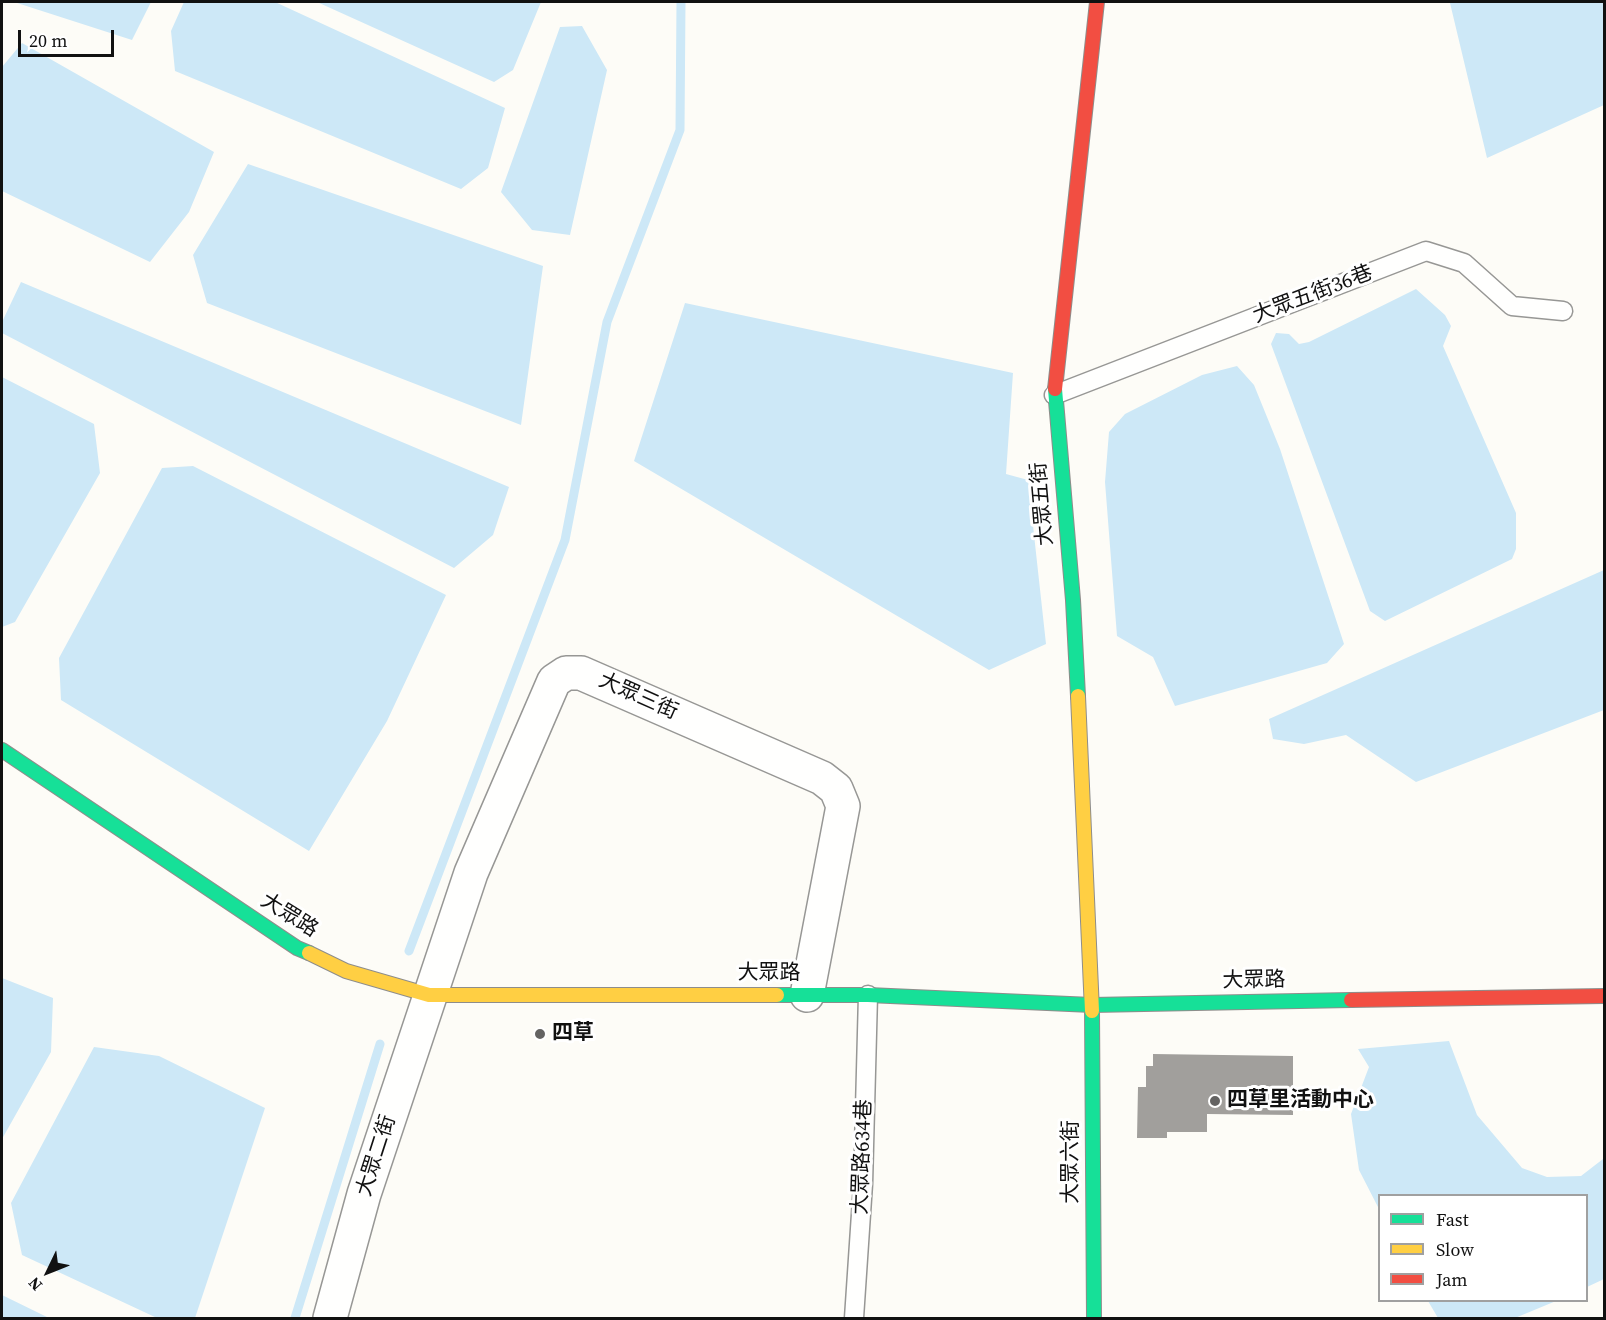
<!DOCTYPE html>
<html>
<head>
<meta charset="utf-8">
<style>
  body { margin:0 }
  #map { position:relative; width:1606px; height:1320px; overflow:hidden; background:#fdfcf7; font-family:"Source Serif 4",serif }
  canvas { display:block }
  .frame { position:absolute; inset:0; border:3px solid #111; pointer-events:none }
  .legend { position:absolute; left:1378px; top:1194px; width:210px; height:108px; box-sizing:border-box; background:#fff; border:2px solid #a0a0a0; margin:0; padding:8px 10px; list-style:none; font-size:18px; color:#111 }
  .legend li { display:flex; align-items:center; gap:12px; height:30px }
  .legend b { width:30px; border:2px solid #a0a0a0 }
  .north { position:absolute; left:18px; top:1242px; width:60px; height:60px; -webkit-text-stroke:4px #fff; paint-order:stroke; rotate:227deg; font-size:16px; font-weight:700; line-height:24px; text-align:center; color:#111 }
  .north::after { content:''; display:block; margin:auto; width:21px; height:27px; background:#111; clip-path:polygon(50% 0,100% 100%,50% 72%,0 100%) }
  .scale { position:absolute; left:18px; top:30px; width:96px; height:27px; box-sizing:border-box; border:3px solid #111; border-top:0; padding-left:8px; font-size:18px; line-height:21px; white-space:nowrap; color:#111; -webkit-text-stroke:4px #fff; paint-order:stroke }
</style>
</head>
<body>
<div id="map">
<canvas width="1606" height="1320"></canvas>
<div class="frame"></div>
<ul class="legend">
<li><b style="height:8px;background:#16e098"></b>Fast</li>
<li><b style="height:8px;background:#ffcf43"></b>Slow</li>
<li><b style="height:8px;background:#f24e42"></b>Jam</li>
</ul>
<div class="north">N</div>
<div class="scale">20 m</div>
</div>
<script>
const context = document.querySelector('canvas').getContext('2d');
context.lineJoin = 'round';
function paint(path, color) { context.fillStyle = color; context.fill(path, 'evenodd'); }
function stroke(path, color, width, dash) { context.strokeStyle = color; context.lineWidth = width; context.lineCap = dash ? 'butt' : 'round'; context.setLineDash(dash || []); context.stroke(path); }
function drawText(font, color, halo, rows, align = 'center') {
  context.font = font + ' "Source Serif 4","Noto Sans TC",serif'; context.lineWidth = 6; context.setLineDash([]); context.textBaseline = 'middle'; context.strokeStyle = halo; context.fillStyle = color; for (const [text, x, y, turn = 0] of rows) {
    context.save(); context.translate(x, y); context.rotate((+turn || 0) * Math.PI / 180); context.textAlign = isNaN(turn) ? turn : align; if (halo) context.strokeText(text, 0, 0); context.fillText(text, 0, 0); context.restore();
  }
}
const water = new Path2D(`
  M14 2H151L132 40Z
  M184 2H275L505 108 488 168 461 189 175 71 171 31Z
  M317 2H541L513 70 494 82Z
  M1455 2H1604V105L1487 158 1450 3Z
  M582 26 607 70 570 235 532 230 501 192 560 27Z
  M22 43 214 152 189 212 150 262 2 191V67Z
  M248 164 543 266 521 425 207 303 193 255Z
  M21 282 509 487 493 535 454 568 2 333V322Z
  M1416 289 1445 315 1451 326 1443 346 1516 513V549L1512 559 1385 621 1370 611 1271 344 1276 333 1289 334 1299 344 1309 342Z
  M685 303 1013 373 1006 474 1028 480 1046 644 989 670 634 461Z
  M1237 366 1254 385 1280 449 1344 644 1327 663 1175 706 1153 657 1117 636 1105 482 1109 432 1125 414 1202 375Z
  M2 377 94 424 100 473 15 622 2 627Z
  M193 466 446 595 387 721 309 851 61 700 59 658 162 468Z
  M1604 570V710L1416 782 1346 735 1304 744 1273 739 1269 719Z
  M2 978 53 998 51 1052 2 1139Z
  M1449 1041 1477 1115 1522 1168 1547 1177 1581 1176 1603 1159 1604 1148V1279L1587 1287 1586 1196H1380L1379 1209 1359 1170 1351 1114 1369 1067 1358 1049Z
  M94 1047 159 1056 265 1108 195 1318H157L22 1255 11 1203Z
  M2 1295 49 1318H2Z
  M1428 1301H1556L1515 1318H1438Z`);
const stream = new Path2D(`
  M409 951 565 540 607 322 680 130 681 2
  M295 1318 380 1044`);
const building = new Path2D(`
  M1153 1054 1293 1056V1115L1207 1114V1132H1167V1138H1137L1138 1087H1146V1066H1153Z`);
const lane = new Path2D(`
  M1054 395 1426 251 1464 263 1512 306 1563 311
  M854 1318 863 1184 868 995`);
const street = new Path2D(`
  M330 1318 364 1194 471 873 554 681 566 673H581L822 778 836 789 843 806 807 995`);
const fast = new Path2D(`
  M1055 389 1073 600 1078 696
  M2 750 297 948 309 953
  M777 995H868L1092 1005 1351 1000
  M1092 1011 1094 1318`);
const slow = new Path2D(`
  M1078 696 1092 1011
  M309 953 346 971 429 995H777`);
const jam = new Path2D(`
  M1055 389 1097 2
  M1351 1000 1604 996`);
const markers = [
  [540,1034,6,"#646362"],
  [1215,1101,6,"#646362"]
];
const streetNames = [
  ["大眾五街36巷",1313,295,-21],
  ["大眾五街",1043,504,-95],
  ["大眾三街",638,697,24],
  ["大眾路",289,916,32],
  ["大眾路",769,974],
  ["大眾路",1254,981,-1],
  ["大眾二街",377,1156,-72],
  ["大眾路634巷",863,1157,-88],
  ["大眾六街",1072,1162,-90]
];
const poiNames = [
  ["四草",552,1034],
  ["四草里活動中心",1227,1101]
];
paint(water, '#cde8f7');
stroke(stream, '#cde8f7', 9);
paint(building, '#a19f9c');
stroke(lane, '#979795', 21);
stroke(street, '#979795', 36);
stroke(fast, '#8e8d8b', 16);
stroke(slow, '#8e8d8b', 16);
stroke(jam, '#8e8d8b', 16);
stroke(lane, '#fffffe', 18);
stroke(street, '#fffffe', 33);
stroke(fast, '#16e098', 14);
stroke(slow, '#ffcf43', 14);
stroke(jam, '#f24e42', 14);
for (const [x, y, r, color] of markers) { const dot = new Path2D(); dot.arc(x, y, r, 0, 2 * Math.PI); context.fillStyle = color; context.fill(dot); stroke(dot, '#fff', 2); }
drawText('21px', '#111', '#fff', streetNames);
drawText('bold 21px', '#111', '#fff', poiNames, 'left');
</script>
</body>
</html>
